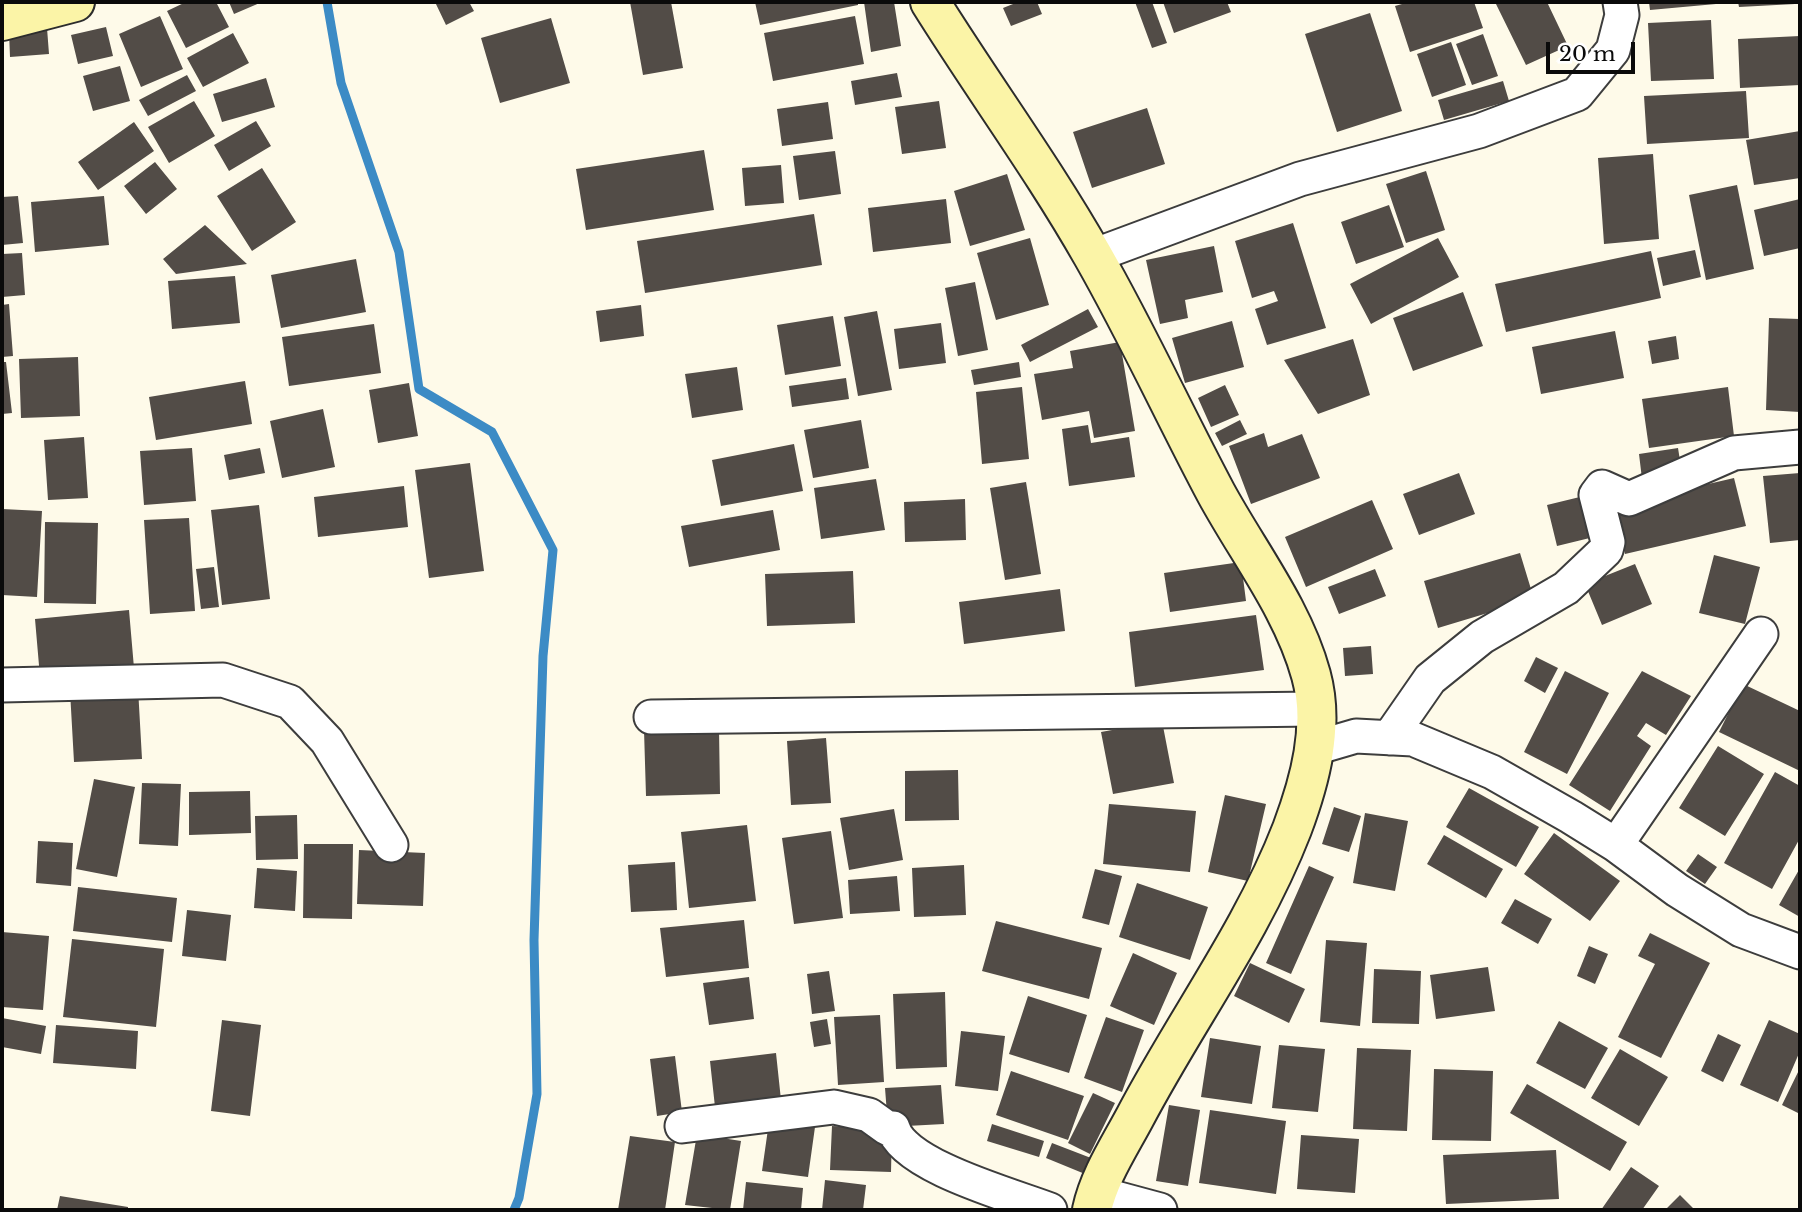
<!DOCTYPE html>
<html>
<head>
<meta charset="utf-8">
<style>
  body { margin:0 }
  #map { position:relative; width:1802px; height:1212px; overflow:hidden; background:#fefae9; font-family:"Libre Baskerville",serif }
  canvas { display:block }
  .frame { position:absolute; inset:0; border:4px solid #0a0a0a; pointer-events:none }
  .scale { position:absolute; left:1546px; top:42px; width:89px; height:32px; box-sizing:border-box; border:4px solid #0a0a0a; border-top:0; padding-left:9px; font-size:21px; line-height:24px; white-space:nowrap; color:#0a0a0a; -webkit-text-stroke:5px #fff; paint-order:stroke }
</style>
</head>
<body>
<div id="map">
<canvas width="1802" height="1212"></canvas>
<div class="frame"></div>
<div class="scale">20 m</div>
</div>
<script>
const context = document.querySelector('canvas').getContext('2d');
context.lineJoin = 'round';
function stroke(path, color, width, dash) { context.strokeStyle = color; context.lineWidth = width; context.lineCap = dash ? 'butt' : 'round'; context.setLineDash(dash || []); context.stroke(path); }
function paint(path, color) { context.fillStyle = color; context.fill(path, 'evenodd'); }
const stream = new Path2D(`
  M327 2 341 83 399 252 419 389 492 432 553 550 543 656 534 940 537 1094 519 1198 514 1210`);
const building = new Path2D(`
  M186 2H216L229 27 186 48 167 11Z
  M229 2H262L234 14Z
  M435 2H469L474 11 446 25Z
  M630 2H671L683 68 643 75Z
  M755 2H858V5L760 25Z
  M864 2H894L901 46 871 52Z
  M1018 2H1037L1042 14 1011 26 1003 8Z
  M1135 2H1152L1167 43 1152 48Z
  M1163 2H1227L1231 12 1174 33Z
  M1409 2H1474L1483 28 1410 52 1395 6Z
  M1495 2H1547L1568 46 1526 65Z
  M1649 2H1716V4L1650 10Z
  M1738 2H1795V4L1739 7Z
  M1370 13 1402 111 1337 132 1305 34Z
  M160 16 183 69 141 87 119 34Z
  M855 16 864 64 773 81 764 33Z
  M551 18 570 83 500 103 481 38Z
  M1711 20 1714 79 1651 81 1648 23Z
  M106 27 113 56 78 64 71 35Z
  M47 28 49 54 10 57 9 31Z
  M233 33 249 63 203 87 187 58Z
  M1483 34 1498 76 1472 85 1456 44Z
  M1800 36V85L1740 88 1738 39Z
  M1451 42 1466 85 1432 97 1417 54Z
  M120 66 130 101 93 111 83 76Z
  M897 73 902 97 855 105 851 81Z
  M187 75 196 91 148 116 139 100Z
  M266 78 275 107 222 122 213 94Z
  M1503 81 1509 101 1444 120 1438 100Z
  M1746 91 1749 138 1647 144 1644 96Z
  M194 101 215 136 169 163 148 127Z
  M939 101 946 148 902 154 895 107Z
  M828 102 833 139 782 146 777 109Z
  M1147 108 1165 164 1092 188 1073 132Z
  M256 121 271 146 229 171 214 145Z
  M134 122 154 151 98 190 78 162Z
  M1800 131V178L1754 185 1746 140Z
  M704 150 714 210 586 230 576 169Z
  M835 151 841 194 799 200 793 156Z
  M1653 154 1659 239 1604 244 1598 158Z
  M155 162 177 189 146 214 124 186Z
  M781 165 784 203 745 206 742 168Z
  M262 168 296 222 252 251 217 196Z
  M1426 171 1445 230 1406 243 1386 184Z
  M1007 174 1025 230 970 246 954 191Z
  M1737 185 1754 269 1706 280 1689 195Z
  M18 196 23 243 2 245V197Z
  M104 196 109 245 35 252 31 202Z
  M946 199 951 243 873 252 868 208Z
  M1800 199V248L1764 256 1754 210Z
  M1389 205 1404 247 1356 264 1341 222Z
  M814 214 822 265 645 293 637 241Z
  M1293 223 1326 328 1267 345 1255 309 1278 301 1274 291 1252 298 1235 241Z
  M205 225 247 264 176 274 163 259Z
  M1030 238 1049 305 996 320 977 253Z
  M1438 238 1459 277 1371 324 1350 284Z
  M1214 246 1223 292 1185 300 1188 318 1160 324 1146 260Z
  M1695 250 1701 277 1663 286 1657 258Z
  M1651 251 1661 298 1506 332 1495 284Z
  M22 253 25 295 2 297V254Z
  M356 259 366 312 281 328 271 275Z
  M235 276 240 323 172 329 168 281Z
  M975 282 988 350 958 356 945 288Z
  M1463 292 1483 346 1413 371 1393 318Z
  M9 304 13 356 2 357V305Z
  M641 305 644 336 600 342 596 311Z
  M1088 309 1098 327 1030 362 1021 345Z
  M877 311 892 390 858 396 844 317Z
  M833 316 841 366 785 375 777 325Z
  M1769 318 1800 319V412L1766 410Z
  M1232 321 1244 367 1185 383 1172 338Z
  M941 323 946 363 899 369 894 329Z
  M374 324 381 373 289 386 282 337Z
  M1615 331 1624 378 1541 394 1532 347Z
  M1676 336 1679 359 1652 364 1648 341Z
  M1353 339 1370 395 1318 414 1284 360Z
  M1120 342 1135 431 1094 438 1089 411 1042 420 1034 374 1073 368 1070 351Z
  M78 357 80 416 21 418 19 359Z
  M2 362H6L12 413 2 414Z
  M1019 362 1021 377 974 385 971 370Z
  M737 367 743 410 692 418 685 374Z
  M846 378 849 399 792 407 789 386Z
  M245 381 252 424 156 440 149 397Z
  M409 383 418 436 378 443 369 390Z
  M1225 385 1239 415 1211 427 1198 398Z
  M1022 387 1029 459 982 464 976 392Z
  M1728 387 1734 436 1649 448 1642 399Z
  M323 409 335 467 282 478 270 421Z
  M861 420 869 468 813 478 804 430Z
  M1240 420 1247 434 1222 446 1215 433Z
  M1088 425 1091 443 1129 437 1135 477 1069 486 1062 429Z
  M1264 433 1268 447 1302 434 1320 478 1251 504 1229 446Z
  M84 437 88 498 48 500 44 440Z
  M794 444 803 491 721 506 712 460Z
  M192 448 196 501 144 505 140 451Z
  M260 448 265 473 229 480 224 455Z
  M1678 448 1682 473 1642 479 1639 454Z
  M470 463 484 571 429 578 415 470Z
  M1459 473 1475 514 1419 535 1403 494Z
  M1800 473V540L1770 543 1763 476Z
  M1734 478 1746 526 1625 554 1614 506Z
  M876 479 885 530 821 539 814 488Z
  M1026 482 1041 574 1005 580 990 488Z
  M404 486 408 527 318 537 314 497Z
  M1588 495 1598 536 1557 546 1547 505Z
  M965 499 966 540 905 542 904 502Z
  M1372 500 1393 549 1306 587 1285 537Z
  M259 505 270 599 222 605 211 510Z
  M2 509 42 511 37 597 2 595Z
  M773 510 780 550 689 567 681 526Z
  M189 518 195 611 150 614 144 520Z
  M45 522 98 523 96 604 44 603Z
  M1520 553 1534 599 1438 628 1424 581Z
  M1714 555 1760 567 1745 624 1699 613Z
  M1241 562 1246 601 1170 612 1164 573Z
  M1635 564 1652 604 1602 625 1585 584Z
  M214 567 219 607 201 609 196 569Z
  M1375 569 1386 596 1339 614 1328 587Z
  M853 571 855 623 767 626 765 574Z
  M1060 589 1065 631 964 644 959 602Z
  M129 610 134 668 40 677 35 619Z
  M1256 615 1264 670 1135 687 1129 632Z
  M1371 646 1373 674 1345 676 1343 648Z
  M1536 657 1558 668 1545 693 1524 681Z
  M1565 671 1609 693 1567 774 1524 752Z
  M1642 671 1691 696 1666 735 1646 723 1637 736 1651 746 1610 811 1569 785Z
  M1743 684 1800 711V771L1719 732Z
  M138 688 142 759 74 762 70 691Z
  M1162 721 1174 783 1113 794 1101 732Z
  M719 729 720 794 646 796 644 730Z
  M826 738 831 803 791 805 787 741Z
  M1718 746 1764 774 1725 836 1679 808Z
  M958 770 959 820 905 821V771Z
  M1775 772 1800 786V838L1772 889 1724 863Z
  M94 779 135 787 117 877 76 869Z
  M142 783 181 784 178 846 139 844Z
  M1469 788 1539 827 1516 867 1446 827Z
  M250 791 251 833 189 835V792Z
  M1225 795 1266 804 1248 881 1208 872Z
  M1109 804 1196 811 1190 872 1103 864Z
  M1334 807 1361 816 1349 852 1322 844Z
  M894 809 903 860 849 870 840 818Z
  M1365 813 1408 821 1395 891 1353 883Z
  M297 815 298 859 256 860 255 816Z
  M747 825 756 901 689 908 681 832Z
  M831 831 843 918 794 924 782 838Z
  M1554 833 1620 881 1590 921 1524 874Z
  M1444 835 1503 869 1486 898 1427 864Z
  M38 841 73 843 71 886 36 883Z
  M304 844H353L352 919 303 918Z
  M359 850 425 853 423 906 357 904Z
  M1698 854 1717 867 1705 884 1686 871Z
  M675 862 677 910 631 912 628 865Z
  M964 865 966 915 914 917 912 868Z
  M1309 866 1334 877 1291 974 1266 963Z
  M257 868 297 871 295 911 254 908Z
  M1800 868V917L1779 905Z
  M1095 869 1122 876 1109 925 1082 918Z
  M897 876 900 911 850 914 848 880Z
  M1137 883 1208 907 1190 960 1119 937Z
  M78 887 177 898 172 942 73 931Z
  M1515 899 1552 919 1538 944 1501 923Z
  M187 910 231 915 226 961 182 956Z
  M744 920 749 968 666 977 660 928Z
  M996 921 1102 948 1089 999 982 971Z
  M2 932 49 936 43 1010 2 1007Z
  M1650 933 1710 963 1661 1058 1618 1037 1655 964 1638 956Z
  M72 939 164 949 156 1027 63 1017Z
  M1326 940 1367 943 1360 1026 1320 1022Z
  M1589 946 1608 954 1595 984 1577 976Z
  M1133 953 1177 973 1154 1025 1110 1006Z
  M1250 963 1305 989 1289 1023 1234 996Z
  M1488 967 1495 1011 1436 1019 1430 975Z
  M1374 969 1421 971 1419 1024 1372 1023Z
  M829 971 835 1011 812 1014 807 974Z
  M749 977 754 1019 709 1025 703 983Z
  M945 992 947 1067 896 1069 893 994Z
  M1028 996 1087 1015 1069 1073 1009 1054Z
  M880 1015 884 1082 838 1085 834 1017Z
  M1106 1017 1144 1030 1122 1092 1084 1078Z
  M2 1018 46 1026 41 1054 2 1047Z
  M827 1019 831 1044 814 1047 810 1022Z
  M222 1020 261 1025 250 1116 211 1111Z
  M1769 1020 1800 1034V1051L1778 1102 1740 1085Z
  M1559 1021 1608 1048 1585 1089 1536 1063Z
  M56 1025 138 1031 136 1069 53 1063Z
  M961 1031 1005 1036 998 1091 955 1086Z
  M1718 1034 1741 1045 1723 1082 1701 1071Z
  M1210 1038 1261 1046 1252 1104 1201 1097Z
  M1279 1045 1325 1049 1318 1112 1272 1108Z
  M1357 1048 1411 1050 1407 1131 1353 1129Z
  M1620 1049 1668 1077 1639 1126 1591 1098Z
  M776 1053 781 1100 715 1107 710 1061Z
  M675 1056 682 1112 657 1116 650 1059Z
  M1800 1068V1114L1782 1105Z
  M1434 1069 1493 1071 1491 1141 1432 1140Z
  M1011 1071 1084 1096 1068 1140 996 1115Z
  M1527 1084 1627 1142 1610 1171 1510 1113Z
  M941 1085 944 1124 888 1127 885 1088Z
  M1093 1093 1115 1103 1090 1154 1068 1143Z
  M1169 1105 1200 1110 1188 1186 1156 1181Z
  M1210 1110 1286 1121 1276 1194 1199 1183Z
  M769 1122 815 1127 808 1177 762 1171Z
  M992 1124 1044 1141 1039 1157 987 1141Z
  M832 1126 892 1129 891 1172 830 1170Z
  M697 1134 741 1141 730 1210 685 1205Z
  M1301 1135 1359 1139 1355 1193 1297 1189Z
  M630 1136 675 1142 665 1210H618Z
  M1052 1143 1091 1158 1085 1174 1046 1158Z
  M1556 1150 1559 1199 1446 1204 1443 1155Z
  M1631 1167 1659 1186 1642 1210H1601Z
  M825 1180 866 1185 863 1210H822Z
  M746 1182 803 1188 801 1210H743Z
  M1680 1195 1695 1210H1665Z
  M60 1196 128 1207V1210H57Z`);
const street = new Path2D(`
  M1093 256 1300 179 1479 131 1577 94 1613 50 1622 15 1620 2
  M2 685 223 680 290 702 327 741 391 845
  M651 717 1316 709
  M1389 738 1430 679 1482 637 1566 588 1606 550 1608 542 1596 495 1602 487 1629 499 1734 453 1800 447
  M1315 748 1356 736 1413 739 1492 772 1571 817 1616 845 1677 890 1741 930 1800 952
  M1616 845 1761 634
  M682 1126 834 1107 869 1115 887 1128H893C903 1166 1014 1196 1050 1210
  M1097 1193 1160 1210`);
const secondary = new Path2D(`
  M930 2C983 87 1043 168 1093 256 1137 333 1174 414 1216 493 1248 552 1293 609 1311 675 1325 726 1310 781 1292 829 1252 932 1186 1020 1135 1117 1119 1147 1099 1177 1092 1210
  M2 21 75 2`);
stroke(stream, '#3c8bc5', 9);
paint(building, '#524c47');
stroke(street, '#3d3d3d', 37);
stroke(secondary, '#2c2c2c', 42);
stroke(street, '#fff', 33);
stroke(secondary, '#fbf4a7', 38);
</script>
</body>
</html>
